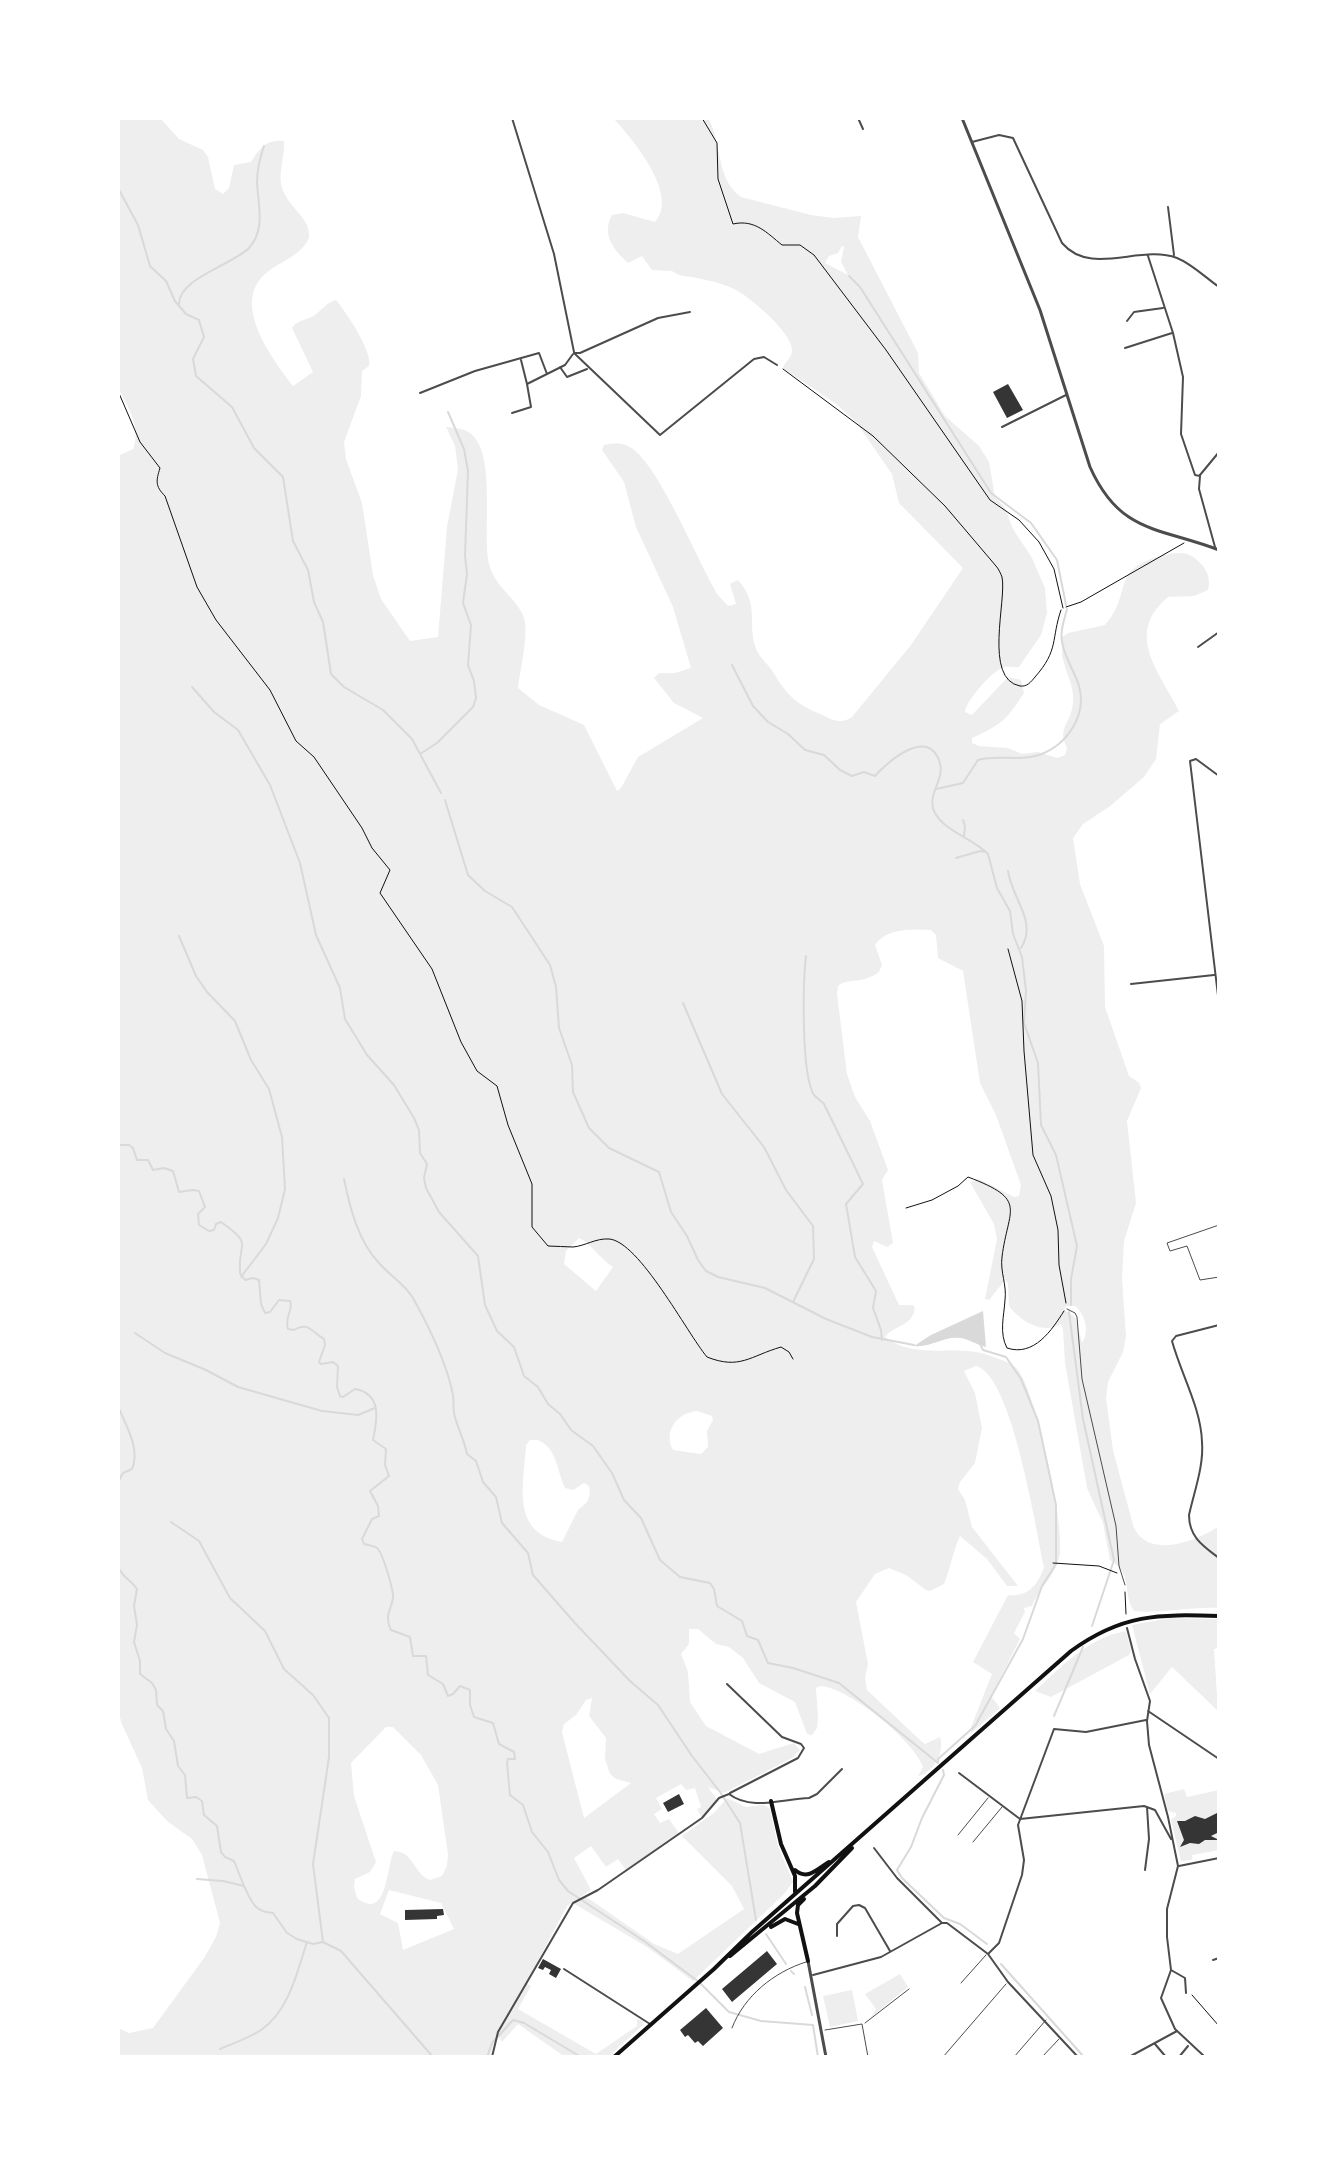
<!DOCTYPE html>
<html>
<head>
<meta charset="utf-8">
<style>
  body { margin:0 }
  #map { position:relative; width:1337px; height:2175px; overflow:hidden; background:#fff; font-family:"IBM Plex Sans",sans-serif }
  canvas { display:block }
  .frame { position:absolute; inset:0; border:120px solid #fff; pointer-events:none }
</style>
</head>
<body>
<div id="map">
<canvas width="1337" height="2175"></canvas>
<div class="frame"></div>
</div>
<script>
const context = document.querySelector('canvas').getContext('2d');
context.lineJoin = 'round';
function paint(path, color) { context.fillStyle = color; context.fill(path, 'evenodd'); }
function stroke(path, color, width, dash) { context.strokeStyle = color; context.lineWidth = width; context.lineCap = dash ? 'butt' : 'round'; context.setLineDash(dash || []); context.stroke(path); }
const green = new Path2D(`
  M118 118H160L179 139 203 150 208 157 215 189 223 194 229 188 234 165 251 162C260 148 266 139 284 141 285 160 276 176 284 193 292 210 311 219 309 238 301 255 284 260 270 270 227 300 272 358 293 386L313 372 292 328C298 319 306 321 315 315 323 309 326 303 336 300 346 312 373 352 369 366L362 371 361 396 344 442 346 459 362 503 373 575 381 599 410 641 438 637 447 527 458 469 455 446 446 427C454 428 463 428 470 433 497 453 482 532 489 564 495 587 514 596 523 615 530 631 520 670 518 688L539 705 584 725 617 791 621 788 638 757 703 718 674 703 654 678 659 673H675L691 668 673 607 636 527 624 482 602 450 604 445C612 443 620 442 628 446 657 459 698 563 718 595L728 606 736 604 730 584 738 580C761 605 746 626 757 651 761 659 769 665 773 672 785 692 795 704 818 713 830 718 838 726 852 717L911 645 963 568 899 503 892 474 856 422 835 403 784 369 783 367C786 362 792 356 792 351 794 334 749 296 734 289 717 281 698 278 679 275L672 271 652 270 642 256 628 263C614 250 601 235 612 215L623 213 655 222C680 195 632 138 613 118H708C723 144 715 178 741 197L811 215 833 218 861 216 858 237 918 353 919 373 945 416 979 446 989 462 995 497 1005 508 1013 529 1032 558 1045 588 1047 613 1041 635 1019 667C1014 668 1010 666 1005 667 993 669 966 701 965 712L972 715 1008 677 1021 680 1024 693C1006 720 1003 724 972 738V743L979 746 1008 748 1022 754 1038 752 1057 758 1065 755 1067 748C1056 726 1073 723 1073 700 1074 687 1067 675 1064 663 1061 655 1062 646 1062 637L1068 633 1105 625C1134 593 1108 568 1165 555 1178 552 1189 551 1199 562 1207 569 1211 579 1208 590L1194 596 1168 597C1124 634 1159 671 1179 711L1160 724 1156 759 1144 777 1109 807 1083 824 1073 838 1080 884 1104 946 1105 1007 1129 1076 1139 1083 1141 1088 1127 1121 1136 1203 1124 1241 1122 1279 1126 1336 1123 1352 1108 1382 1106 1398 1113 1450 1133 1525C1146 1560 1196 1542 1219 1526V1608C1191 1606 1162 1614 1134 1611 1121 1591 1135 1576 1110 1560L1103 1523 1087 1488 1065 1363 1063 1329 1061 1324C1043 1335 1020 1321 1009 1306L1008 1283 1005 1280 989 1300 985 1299 997 1239 994 1224 970 1182 979 1179 1014 1197 1019 1196 1021 1185 996 1115 980 1083 963 971 938 958 936 935 931 930C912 929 887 928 875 945L882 965 879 972C861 985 849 977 838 986L837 994 847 1074 855 1097 870 1121 888 1170 882 1180 893 1243 887 1247 874 1241 872 1247 899 1305H913L915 1308C912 1327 894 1325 885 1337 916 1361 956 1343 991 1356 999 1359 1013 1363 1018 1370 1036 1393 1064 1523 1060 1553 1057 1575 1041 1585 1032 1606L1024 1608 1025 1612 1014 1633 1020 1639 991 1696 1000 1708 971 1733V1727L992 1674 973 1662 1008 1595C1028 1597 1038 1585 1044 1567 1036 1531 1012 1374 976 1366L964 1371 975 1393 982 1428 975 1463 960 1482 958 1489 965 1500 972 1527 1018 1586H1007L987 1559 960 1536C953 1551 951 1567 944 1584L930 1591 926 1590 906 1575 889 1568 875 1574 856 1602 868 1664 865 1678 867 1690 921 1741 925 1744 940 1737C945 1753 933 1773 918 1776L923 1767C915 1741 846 1686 820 1686L816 1688 818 1718 817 1728 812 1735 807 1734 795 1702 759 1683 743 1658 729 1647 716 1644 698 1629H689V1644L681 1654 688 1672 690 1702 706 1726 759 1754 794 1743 800 1750 792 1758 724 1793 708 1787 717 1800 702 1818 697 1809 701 1807 695 1788 686 1790 681 1784 656 1798 662 1809 654 1814 660 1823 669 1819 679 1833 626 1870 618 1859 606 1867 591 1846 574 1858 591 1890 567 1906 526 1983 531 1986 518 2009 596 2054 637 2026V2019L643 2021V2025L608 2057H565L518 2024 502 2042 497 2034 490 2057H118V2028L129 2033 153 2028 204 1958 216 1937 220 1923 202 1855 192 1839 167 1821 148 1800 142 1768 121 1722 118 1705V456L133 449C142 427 127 406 118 387ZM842 246 844 247 841 262 848 275 825 263 829 256 838 253ZM579 1238C591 1243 600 1259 613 1267L596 1291 564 1264 566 1251ZM1066 1306H1075C1085 1314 1090 1332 1082 1343L1075 1317 1064 1310ZM697 1411 712 1416 713 1420 707 1431 708 1447 701 1454 673 1450C663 1431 677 1413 697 1411ZM538 1440C557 1448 557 1471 565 1488L573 1490 584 1483 589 1486 590 1494 587 1502 578 1510 562 1542C510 1533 524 1484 526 1445L530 1440ZM592 1698 589 1716 606 1738 605 1759 610 1774 616 1779 631 1783 584 1818 562 1732 564 1724 576 1715 586 1700ZM386 1727H393L421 1755 438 1785 448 1854 447 1866 442 1876 430 1880C413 1874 415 1852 394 1851 386 1866 388 1922 357 1898L354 1887 355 1879 370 1872 376 1862 354 1796 351 1763ZM389 1890 441 1903 454 1929 403 1950 398 1923 380 1914Z
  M1170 1618 1219 1619V1648L1214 1649 1218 1711 1172 1667 1150 1694 1132 1625Z
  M1126 1631 1131 1651 1129 1655 1051 1697 1035 1691C1061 1667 1089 1637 1126 1631Z
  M1184 1789 1187 1797 1219 1790V1850L1192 1855V1860L1181 1861 1171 1820 1176 1816V1813L1168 1811 1164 1794Z
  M727 1798 746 1807 764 1805 770 1809 778 1846 793 1882 784 1894 693 1981 647 1947 573 1903 584 1897 588 1898 654 1944 678 1954 744 1909 732 1886 682 1836 714 1813Z
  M900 1974 908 1987 870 2018 876 2009 865 1994Z
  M852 1990 858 2021 830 2027 823 1996Z`);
const water = new Path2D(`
  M983 1311 986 1347C977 1345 969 1339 960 1338 944 1336 930 1348 914 1346L931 1335Z`);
const stream = new Path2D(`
  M118 188 138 225 150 266 166 281 175 301 186 314 199 320 204 337 193 359 196 376 232 407 254 448 283 477 293 541 308 570 314 602 323 622 331 674 344 687 383 710 412 739 441 793
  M849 276 860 287 991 493 1031 523 1057 560 1066 605
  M179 304C179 278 232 265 249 248 266 229 258 205 257 182 257 170 260 158 264 146
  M732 665 753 706 768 722 788 734 805 750 824 755 840 770 852 776 864 772 875 776C888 761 929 726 940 763 945 779 927 794 934 811 944 832 973 838 988 854L997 888 1010 911 1013 934 1022 957 1026 991 1024 1023 1038 1063 1041 1125 1056 1155 1077 1246 1071 1279V1305
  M192 687 214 712 238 730 270 785 300 863 316 935 340 988 345 1019 367 1055 394 1085 414 1118 419 1130 420 1153 427 1164 424 1178 426 1188 439 1212 478 1256 485 1305 497 1331 514 1347 524 1376 538 1387 548 1404 560 1414 571 1430 593 1446 612 1473 624 1500 641 1518 660 1560 680 1577 710 1583 714 1589 717 1606 742 1621 747 1636 758 1640 768 1663 793 1668 839 1683 938 1763V1759L975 1726 1023 1639 1042 1586 1056 1564V1505L1038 1421 1021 1379 1006 1357 983 1350 981 1346
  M420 754 437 743 473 707 476 698 474 681 468 665 471 625 463 603 467 574 465 556 468 471 464 449 448 412
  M936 789 963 783 978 760C998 754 1018 762 1039 755 1067 745 1087 716 1079 686 1075 672 1066 660 1063 646 1059 633 1064 621 1067 609
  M445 800 468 875 485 891 512 907 550 965 556 987 559 1028 572 1065 573 1092 589 1128 609 1148 659 1172 671 1212 687 1236 698 1260 706 1271 718 1277 765 1288 826 1319 872 1337 914 1345
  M963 820 965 826 964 836
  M956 858 980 851 986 852
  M1008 871C1012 899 1038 922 1021 948
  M179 936 196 976 207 992 235 1021 251 1060 269 1089 282 1137 285 1189 278 1218 266 1244 241 1277
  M806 956C803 982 801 1075 814 1095 817 1098 821 1101 824 1104L863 1184 846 1204 855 1257 876 1291 873 1308 881 1330 882 1340
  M683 1003 722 1094 764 1147 786 1190 813 1226 814 1259 793 1302
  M118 1145H129L133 1148 137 1160H148L153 1170 164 1168 173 1171 179 1192 193 1190 199 1191 205 1207 198 1214 199 1225 209 1231 214 1230 216 1224 221 1222C255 1246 237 1241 240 1273L245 1280 253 1278 259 1280 261 1304 265 1313 270 1312 279 1300 290 1301C294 1309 284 1317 288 1329L294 1330C309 1321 311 1332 324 1339L325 1345 319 1362 321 1364 333 1362 338 1366 337 1387 340 1396 343 1397 355 1389C383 1394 377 1421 373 1440L386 1449 385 1465 389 1476 370 1491 378 1506 379 1516 372 1519 362 1539 364 1544C366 1544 376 1547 377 1548 382 1551 394 1591 393 1598 391 1611 384 1615 391 1630L410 1637 413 1656H426L428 1675 443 1684 448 1696 453 1694 460 1686 470 1690V1705L474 1717 493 1723 499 1744 514 1752 515 1759H508L507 1763 510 1795 523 1805 532 1832 548 1852 559 1880 568 1891 644 1941 699 1982 729 2012 761 2021 813 2025 818 2057
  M344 1179C350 1208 358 1241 379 1263 390 1276 404 1283 413 1298 428 1325 447 1364 453 1395 454 1401 453 1407 454 1413 456 1425 464 1438 467 1454L476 1461 483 1482 496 1497 502 1523 528 1553 533 1575 574 1622 630 1681 658 1705 692 1756 720 1792 740 1823 756 1920
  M1069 1312 1083 1419 1114 1560 1092 1626
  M135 1333 165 1353 206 1370 238 1387 322 1411 358 1415 375 1408
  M118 1406C125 1424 141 1449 132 1469L123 1473 118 1482
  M171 1522 199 1541 230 1598 265 1631 284 1669 313 1695 329 1718V1757L313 1864 323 1942
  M118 1567C124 1579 131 1580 137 1589L134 1606 137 1625 134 1642 140 1661V1674L152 1683 156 1690 157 1705 163 1711 166 1729 174 1741 178 1766 185 1775 187 1798 196 1797 202 1801 204 1815 217 1826 221 1852 225 1857 234 1861 244 1886 223 1881 197 1879
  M1054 1716 1083 1647
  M943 1770 944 1775 922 1818 911 1847 897 1870 902 1878 944 1918 960 1924 987 1944
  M244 1886C252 1902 254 1912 273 1913L287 1933 297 1939 313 1944 323 1942 341 1951 433 2057
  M766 1934 786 1964
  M1001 1964 1084 2057
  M791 1971 794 1974
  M805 1987 812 2015
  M220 2049C234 2043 249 2038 261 2030 289 2011 297 1972 307 1942
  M487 2057 492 2043 513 2020 524 2023 581 2057`);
const building = new Path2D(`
  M1008 384 1023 410 1007 418 993 392Z
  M679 1794 684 1804 668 1812 663 1803Z
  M1219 1812V1832L1211 1836 1219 1840H1205L1199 1844 1190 1843 1180 1847 1184 1840 1177 1821H1185L1195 1816 1205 1819Z
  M443 1909 444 1915 437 1916V1919L405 1920V1910Z
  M767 1951 777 1964 732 2002 722 1989Z
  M543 1959 561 1969 556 1978 549 1974 551 1970 545 1967 543 1970 538 1968Z
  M706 2008 723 2028 703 2046 698 2041 695 2043 688 2035 685 2037 680 2030Z`);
const path = new Path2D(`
  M702 118 717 143 718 179 733 224C755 219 767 233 782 245H800L814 255 886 350 990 500 1019 520 1039 542 1054 569 1063 608
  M783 369 873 436 945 506 996 566C998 568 1001 574 1002 577 1007 600 983 679 1020 686 1027 687 1031 682 1035 677 1059 650 1051 639 1061 610
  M118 391 140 442 160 468C156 481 155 486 165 496L197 587 216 620 270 690 296 741 314 757 362 828 372 848 390 870 380 893 432 969 461 1042 477 1071 497 1086 508 1125 532 1184V1227L548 1246C556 1246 565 1247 573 1247 585 1246 596 1238 609 1239 639 1241 687 1333 707 1357 740 1370 750 1356 781 1347L789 1352 793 1359
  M1066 607 1081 602 1184 543
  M1008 949 1022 1001 1024 1051 1033 1155 1051 1196 1058 1230 1059 1265 1066 1303
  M906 1208 932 1200 958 1186 968 1177C1029 1200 1008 1208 1002 1257 1000 1272 1007 1285 1005 1300 1004 1316 999 1333 1007 1348 1034 1357 1052 1330 1064 1311
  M1053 1563 1099 1566 1117 1573
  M1125 1592 1126 1614
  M1192 1995 1219 2026`);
const service = new Path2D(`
  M1219 1225 1167 1243 1170 1251 1187 1246 1200 1280 1219 1277
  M1067 1309 1075 1313 1077 1317 1082 1379 1116 1526 1119 1566 1125 1585
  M958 1835 988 1798
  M973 1842 1002 1807
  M961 1983 986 1955
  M865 2023 909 1989
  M732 2028C744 1996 774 1972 806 1962
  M825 2030 862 2024 868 2057
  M943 2057 1006 1984
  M1014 2057 1046 2020
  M1042 2057 1059 2039`);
const minor = new Path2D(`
  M512 118 554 254 574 352
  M858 118 863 129
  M972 142 999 135 1013 138 1062 243C1091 277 1140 244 1177 258 1192 264 1206 278 1219 287
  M1168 207 1174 255
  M1148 256 1173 333 1183 377 1181 434 1195 475 1200 476 1199 489 1215 547
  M1127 321 1134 312 1163 308
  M1125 348 1172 333
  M574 353 660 435 754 359 764 357 777 365
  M575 353H580L658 318 690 312
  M521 360 527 384
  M560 367 567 377 587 369
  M420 393 475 371 539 353 547 374
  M512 413 531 407 527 384 565 365 573 354
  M1002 427 1066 395
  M1200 475 1219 452
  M1198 647 1219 632
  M1219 776 1196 759 1190 761 1219 1004
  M1131 984 1214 975
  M1219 1325 1176 1336 1172 1341C1181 1374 1201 1408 1202 1442 1204 1466 1194 1492 1189 1515 1189 1537 1203 1546 1219 1558
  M1127 1628 1135 1659 1150 1701 1147 1721 1149 1745 1168 1817 1178 1866 1167 1909V1937L1171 1970 1161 1998 1175 2029 1205 2057
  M727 1684 782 1737 801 1744 804 1748 798 1758 730 1793
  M1148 1711 1219 1759
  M959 1773 1020 1819 1144 1806 1155 1810 1171 1839
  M874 1848 897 1878 942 1923H947L988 1954 1008 1982 1078 2057
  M1179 1866 1219 1858
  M1145 1870 1149 1839 1147 1807
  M837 1936V1924L853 1906 859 1905 865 1908 890 1951
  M988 1954 999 1943 1022 1875 1024 1860 1018 1825 1054 1729 1086 1732 1146 1720
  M1213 1960 1219 1958
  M564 1969 650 2024
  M1171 1970 1185 1978 1186 1993
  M813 1975 881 1957 942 1923
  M1155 2044 1166 2057
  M492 2057 498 2032 573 1903 598 1890 702 1818 719 1798 729 1794C751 1811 782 1799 809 1798L817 1794 842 1769
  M1129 2057 1177 2031
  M1179 2057 1188 2046`);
const tertiary = new Path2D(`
  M962 118 1040 310 1090 467C1120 534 1159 527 1219 550
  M808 1961 826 2057`);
const primary = new Path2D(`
  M771 1801 781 1844 795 1876V1892
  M795 1870C808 1881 817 1869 829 1862
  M804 1899 798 1905 797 1913 808 1961
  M771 1927 785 1919 798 1924
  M730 1956 815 1886 852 1848
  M714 1969 752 1932 1071 1651C1122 1614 1158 1614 1219 1616
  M614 2057 714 1969`);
paint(green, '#eee');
paint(water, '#d9d9d9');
stroke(stream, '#d9d9d9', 2);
paint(building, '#353535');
stroke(path, '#111', 1);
stroke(service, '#4c4c4c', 1);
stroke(minor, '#4c4c4c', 2);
stroke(tertiary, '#4c4c4c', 3);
stroke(primary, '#111', 4);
</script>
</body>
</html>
